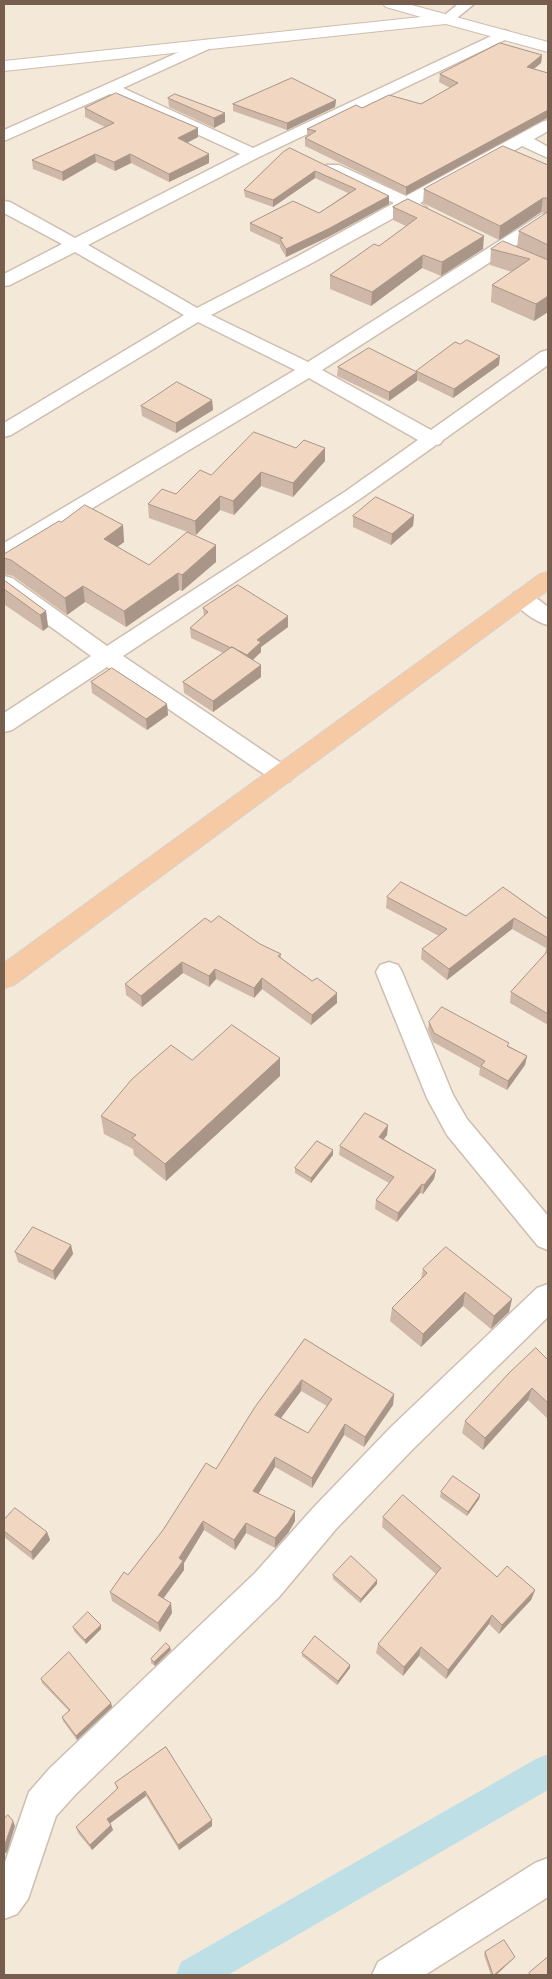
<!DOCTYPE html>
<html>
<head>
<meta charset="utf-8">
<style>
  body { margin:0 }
  #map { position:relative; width:552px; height:1979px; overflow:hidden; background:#fcf5ea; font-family:"DM Sans",sans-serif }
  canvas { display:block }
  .frame { position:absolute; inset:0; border:5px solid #775d4d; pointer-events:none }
</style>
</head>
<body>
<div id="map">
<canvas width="552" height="1979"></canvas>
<div class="frame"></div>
</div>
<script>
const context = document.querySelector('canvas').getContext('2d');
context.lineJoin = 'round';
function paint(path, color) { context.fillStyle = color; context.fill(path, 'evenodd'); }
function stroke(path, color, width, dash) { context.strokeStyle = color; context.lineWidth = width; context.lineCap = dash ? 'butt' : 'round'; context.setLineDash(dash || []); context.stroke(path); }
const residential = new Path2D(`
  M4 4H548V1975H4Z`);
const canal = new Path2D(`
  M548 1754V1790L228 1975H176L181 1962 536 1759Z`);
const minor = new Path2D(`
  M458 4H474L452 22H442L440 19Z
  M504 30 509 32 512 35 509 38 259 157 88 245 197 308 298 256 394 203 327 173 325 169 327 165H339L406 196 542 122 548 120V131L534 139 548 147V158L522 146 420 203 427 208 424 212 418 213 408 210 310 264 211 315 308 362 542 214 548 213V225L322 370 431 430 541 352 548 350V365L443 440 440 444 436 445 360 499 123 656 290 769 294 775 290 781 282 783 274 781 107 667 12 730 4 732V713L91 656 4 593V576L12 578 107 646 346 491 418 440 309 378 11 557 4 559V543L295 370 198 322 11 435 4 437V423L184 315 75 252 10 285 4 286V274L62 244 4 213V201L10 202 75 238 240 154 110 94 4 141V130L206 40 211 42 214 45 211 48 123 88 253 148Z
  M522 591 530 593 548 607V625C535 622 518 609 511 598L514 593Z
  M389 962 398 965 402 972 453 1095 467 1119 548 1216V1250L538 1246 447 1135 427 1098 376 972 380 965Z
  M548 1284V1317L413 1449 336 1529 279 1597 76 1794 56 1816 28 1899 17 1914 4 1919V1865L29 1792 50 1768 255 1573 314 1507 391 1427 537 1288Z
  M548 1858V1897L425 1975H372L378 1962 535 1863Z`);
const tertiary = new Path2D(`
  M383 4H408L548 42V52L446 24 4 71V61L421 17 386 7Z`);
const trunk = new Path2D(`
  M548 572V590L14 985 4 988V963L540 574Z`);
const wall = new Path2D(`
  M542 55 541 63 534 69 548 73V119L547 118 406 195 305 146V138L307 136V129L362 108 421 104 450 88 439 82 440 74Z
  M168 98 225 122 214 128 169 107Z
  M336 100 335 107 287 130 233 111V104Z
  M85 108 198 128V137L187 143 209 163 169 182 131 163 115 171 96 162 63 181 33 169 32 160 105 127 85 117Z
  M283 152 389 204 328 237 286 257 280 247V245L250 231V223L319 213 348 193 315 178 273 207 245 197 244 190Z
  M548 165V212H541L499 240 423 203 424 189Z
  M408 199 483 249 441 276 422 268 371 306 330 289V275L379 246 406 226 393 220V207Z
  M548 212V312L534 321 491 302 492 285 512 272 490 265 491 249 517 247 519 231Z
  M499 365 453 398 417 380 389 401 337 376 338 367 416 371Z
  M212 400 213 410 176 433 142 416 141 406Z
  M325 461 293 497 261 486 234 515 220 510 196 535 149 518 148 504 176 494 211 475Z
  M414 515 413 526 391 545 353 527V516Z
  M61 522 123 525 124 542 117 547 149 565 216 562 182 591 179 590 126 627 85 602 67 615 13 576 4 574V575V554Z
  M4 580 46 611 48 627 43 631 5 605 4 606Z
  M203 608 288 627 261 647V652L253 660 261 677 213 712 184 693 183 682 223 653 191 638 190 628 204 616Z
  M91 682 167 704 168 715 147 730 92 693Z
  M387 897 466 916 548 919V1025L510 1003 511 992 545 955 546 948 512 929 447 980 421 959 422 949 439 936 386 908Z
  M211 922 281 954V958L312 981 337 993V1003L311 1025 262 989 254 998 216 979 209 987 183 973 142 1007 126 995 125 984Z
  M429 1022 509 1046 527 1056 525 1065 507 1090 479 1075 480 1068 433 1042 428 1030Z
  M192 1060 280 1076 166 1181 134 1155 133 1149 104 1134 101 1116Z
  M388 1125 387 1135 384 1139 436 1170 434 1179 423 1194 420 1193 397 1222 375 1209 376 1200 389 1183 339 1155 340 1146Z
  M333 1150V1155L311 1183 295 1173V1168Z
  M71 1245 73 1254 55 1280 18 1262 15 1252Z
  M423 1269 512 1299 509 1312 491 1329 463 1306 421 1347 390 1321 392 1308 421 1279Z
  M305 1339 394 1394 393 1405 364 1447 344 1435 312 1488 275 1467 258 1493 295 1521 288 1533 275 1548 246 1533 235 1550 204 1530 184 1563V1570L164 1598 172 1613 160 1632 112 1601 110 1592 128 1575 216 1469ZM301 1391 327 1406 308 1433 281 1418Z
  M548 1360V1419L528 1400 483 1450 462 1433 465 1421Z
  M441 1492 480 1495 479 1499 467 1516 440 1497Z
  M383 1517 497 1577 535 1590 531 1600 499 1634 489 1624 446 1679 419 1656 403 1676 376 1653 378 1644 436 1574 382 1527Z
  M4 1520 47 1532 50 1540 33 1560 4 1537Z
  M333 1575 377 1580V1584L360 1603 333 1579Z
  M101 1625V1629L86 1644 74 1631 73 1627Z
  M171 1650 155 1666 151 1663V1659Z
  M302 1653 350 1665V1668L337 1685 302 1656Z
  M41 1679 111 1703 112 1707 77 1740 63 1721 62 1717 69 1711 42 1683Z
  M166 1747 212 1826 179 1850 146 1796 110 1823 113 1830 92 1850 78 1833 76 1827 117 1789 115 1783Z
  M485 1952 515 1957 513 1959 496 1975H491L484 1955Z`);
const shadedWall = new Path2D(`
  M542 55 541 63 526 75 527 67Z
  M336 100 335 107 287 130V123Z
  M548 110 547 118 406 195V187Z
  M225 113V122L214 128V118Z
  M198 128V137L179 147 178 138Z
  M95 154 96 162 63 181 62 172Z
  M130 154 131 163 115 171 114 162Z
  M209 154V163L169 182V174Z
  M315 171V178L273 207V200Z
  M389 196V204L328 237 286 257V249Z
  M543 198 541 212 499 240 500 226Z
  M484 236 483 249 441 276 442 262Z
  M423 255 422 268 371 306 372 292Z
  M548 296V312L534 321 536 304Z
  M500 356 499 365 453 398 454 389Z
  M417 372V381L389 401V392Z
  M212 400 213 410 176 433V423Z
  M325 448V461L293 497V483Z
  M261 472V486L234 515 233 501Z
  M220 496V510L196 535 195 521Z
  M414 515 413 526 391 545 392 534Z
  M123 525 124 542 105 556 104 539Z
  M216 545V562L182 591V575Z
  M178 573 179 590 126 627 124 611Z
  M83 586 85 602 67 615 65 598Z
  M46 611 48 627 43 631 40 615Z
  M288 616V627L261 647V652L247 665V655L257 640Z
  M261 665V677L213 712V701Z
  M167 704 168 715 147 730 146 719Z
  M514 918 512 929 447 980 449 969Z
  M182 962 183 973 142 1007 141 996Z
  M215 969 216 979 209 987V976Z
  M262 978V989L254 998V988Z
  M337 993V1003L311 1025 312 1015Z
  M527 1056 525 1065 507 1090 508 1081Z
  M280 1058V1076L166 1181 165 1164Z
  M388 1125 387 1135 378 1146 379 1137Z
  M333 1150V1155L311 1183V1178Z
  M436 1170 434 1179 423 1194 424 1185Z
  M422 1184 420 1193 397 1222 398 1213Z
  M71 1245 73 1254 55 1280 53 1271Z
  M465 1292 463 1306 421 1347 423 1334Z
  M512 1299 509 1312 491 1329 494 1316Z
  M302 1380 301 1391 275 1426V1415Z
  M532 1388 528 1400 483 1450 485 1438Z
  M394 1394 393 1405 364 1447 365 1437Z
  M345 1424 344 1435 312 1488V1478Z
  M275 1457V1467L254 1501 253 1491Z
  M480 1495 479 1499 467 1516 468 1512Z
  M295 1511V1521L288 1533 275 1548V1538Z
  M203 1521 204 1530 184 1563V1570L159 1604 158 1595 179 1558Z
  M246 1523V1533L235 1550 234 1540Z
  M47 1532 50 1540 33 1560 31 1552Z
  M377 1580V1584L360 1603 361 1599Z
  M535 1590 531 1600 499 1634 502 1625Z
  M171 1603 172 1613 160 1632 158 1623Z
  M492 1615 489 1624 446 1679 448 1670Z
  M101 1625V1629L86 1644 85 1640Z
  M170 1647 171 1650 155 1666 154 1662Z
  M421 1647 419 1656 403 1676 404 1667Z
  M350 1665V1668L337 1685 338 1681Z
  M111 1703 112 1707 77 1740 76 1736Z
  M145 1791 146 1796 108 1825 107 1819Z
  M212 1820V1826L179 1850 178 1845Z
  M13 1821 15 1826 7 1852 4 1854V1847Z
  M111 1825 113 1830 92 1850 90 1845Z
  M515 1957 513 1959 496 1975H494Z`);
const building = new Path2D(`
  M500 43 542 55 527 67 548 73V110L406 187 305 138 316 131 307 129 356 105 362 108 389 95 421 104 458 83 440 74Z
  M292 78 336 100 287 123 233 104Z
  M116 93 198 128 178 138 209 154 169 174 130 154 114 162 95 154 62 172 32 160 114 123 85 108Z
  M175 94 225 113 214 118 168 98Z
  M503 146 548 165V198H543L500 226 424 189Z
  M290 148 389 196 328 229 286 249 280 239 283 238 250 223 293 201 319 213 356 189 315 171 273 200 244 190 283 152Z
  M408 199 484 236 442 262 423 255 372 292 330 275 374 244 379 246 417 218 393 207Z
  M548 212V245L519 231Z
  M503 241 548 260V296L536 304 492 285 530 259 491 249Z
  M467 340 500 356 454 389 416 371 455 342 460 344Z
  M369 348 417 372 389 392 338 367Z
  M177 382 212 400 176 423 141 406Z
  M254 432 296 448 304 440 325 448 293 483 261 472 233 501 220 496 195 521 148 504 162 489 176 494 200 470 211 475Z
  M376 497 414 515 392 534 353 516Z
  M85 505 123 525 104 539 149 565 187 532 216 545 182 575 178 573 124 611 83 586 65 598 11 560 4 558V554L59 521 61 522Z
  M4 580 46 611 40 615 4 589Z
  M238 585 288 616 257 640 261 642 247 655 232 647 231 648 190 628 208 612 203 608Z
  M232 647 261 665 213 701 183 682Z
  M112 668 167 704 146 719 91 682Z
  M401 882 466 916 503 887 548 919V938L514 918 449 969 422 949 447 929 387 897Z
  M219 916 260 944 281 954 278 956 312 981 317 978 337 993 312 1015 262 978 254 988 215 969 209 976 182 962 141 996 125 984 205 918 211 922Z
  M548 951V1014L511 992Z
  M442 1007 509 1043 507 1046 527 1056 508 1081 481 1066 485 1061 434 1033 429 1022Z
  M232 1025 280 1058 165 1164 132 1138 136 1135 101 1116 132 1079 171 1045 192 1060Z
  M365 1113 388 1125 379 1137 436 1170 424 1185 422 1184 398 1213 376 1200 394 1177 340 1146Z
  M317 1141 333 1150 311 1178 295 1168Z
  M33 1227 71 1245 53 1271 15 1252Z
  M446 1247 512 1299 494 1316 465 1292 423 1334 392 1308 427 1273 423 1269Z
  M305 1339 394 1394 365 1437 345 1424 312 1478 275 1457 253 1491 295 1511 288 1523 275 1538 246 1523 234 1540 203 1521 179 1558 183 1561 158 1595 171 1603 158 1623 110 1592 124 1572 128 1575 163 1530 206 1463 216 1469 255 1407ZM302 1380 332 1399 308 1433 275 1415Z
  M536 1348 548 1360V1403L532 1388 485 1438 465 1421 509 1373Z
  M453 1476 480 1495 468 1512 441 1492Z
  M403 1495 497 1577 507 1566 535 1590 502 1625 492 1615 448 1670 421 1647 404 1667 378 1644 441 1568 383 1517Z
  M15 1508 47 1532 31 1552 4 1531V1520Z
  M351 1556 377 1580 361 1599 333 1575Z
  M88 1612 101 1625 85 1640 73 1627Z
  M315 1636 350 1665 338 1681 302 1653Z
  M166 1643 170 1647 154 1662 151 1659Z
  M69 1652 111 1703 76 1736 62 1717 70 1710 41 1679Z
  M166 1747 212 1820 178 1845 145 1791 107 1819 111 1825 90 1845 76 1827 118 1788 115 1783Z
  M8 1815 13 1821 4 1847V1819Z
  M504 1940 515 1957 494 1975H493L485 1952Z
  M548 1957V1975H531L529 1973Z`);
paint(residential, '#f4e8d9');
paint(canal, '#bedfe6');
stroke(minor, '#cebeaf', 3);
stroke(tertiary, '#cebeaf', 2);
stroke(trunk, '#d9d2cd', 2);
paint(minor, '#fff');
paint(tertiary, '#fff');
paint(trunk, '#f6caa4');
paint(wall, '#cfb8a7');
paint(shadedWall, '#a99688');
paint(building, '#f1d6c2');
stroke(building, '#a99688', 1);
</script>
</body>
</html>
